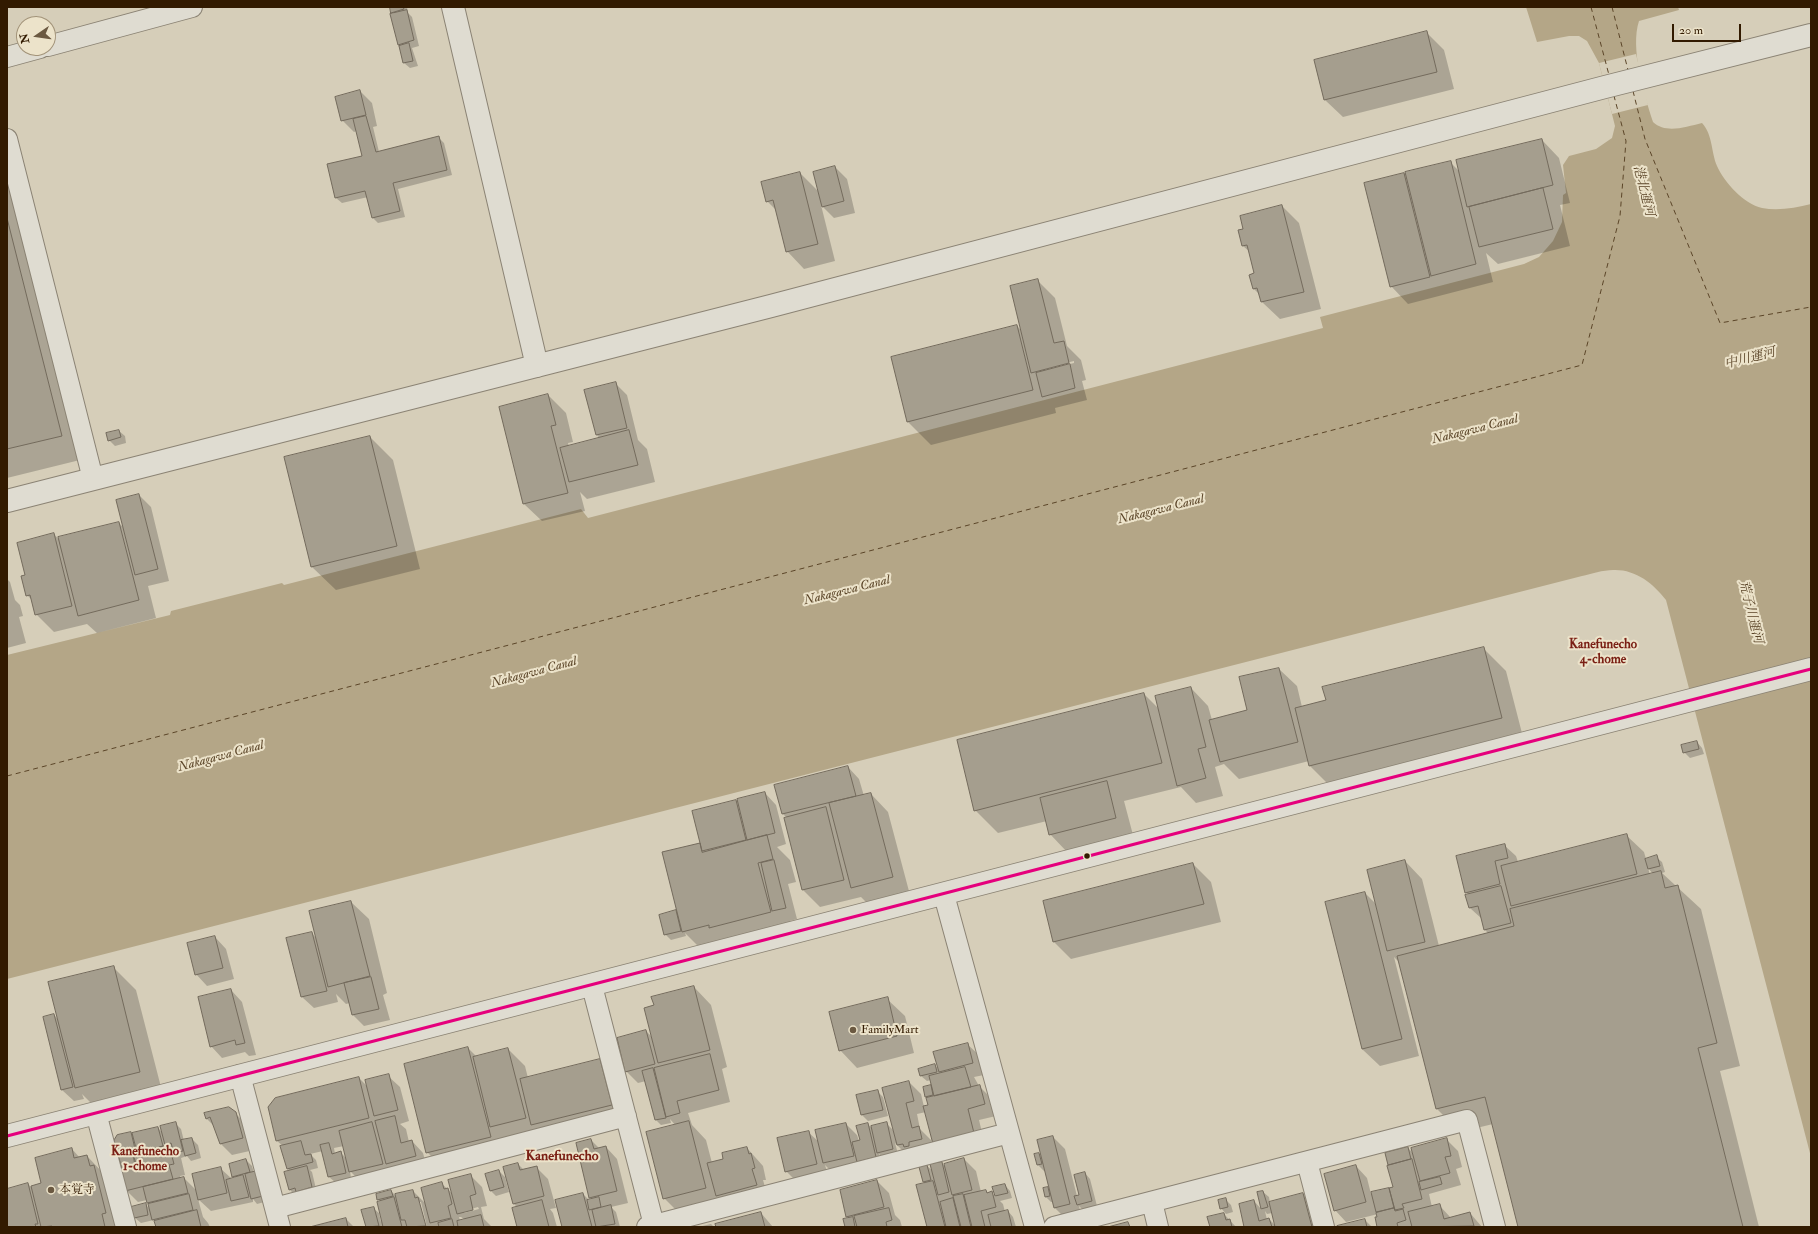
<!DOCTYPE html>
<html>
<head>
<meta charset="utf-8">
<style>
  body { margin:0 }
  #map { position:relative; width:1818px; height:1234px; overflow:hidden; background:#d6ceb9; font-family:"IM FELL Double Pica",serif }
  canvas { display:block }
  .frame { position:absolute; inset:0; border:8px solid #321a00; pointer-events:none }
  .north { position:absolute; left:16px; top:16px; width:40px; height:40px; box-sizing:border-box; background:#ece3ca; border:1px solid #a29379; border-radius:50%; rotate:257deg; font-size:11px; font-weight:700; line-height:16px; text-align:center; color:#321a00 }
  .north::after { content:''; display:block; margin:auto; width:14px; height:18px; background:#6b5941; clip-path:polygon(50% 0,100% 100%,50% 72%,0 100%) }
  .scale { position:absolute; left:1672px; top:24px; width:69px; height:18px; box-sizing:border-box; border:2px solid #321a00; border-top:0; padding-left:5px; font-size:12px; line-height:14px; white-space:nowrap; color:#321a00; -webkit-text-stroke:3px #ece3ca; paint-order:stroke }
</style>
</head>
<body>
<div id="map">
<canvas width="1818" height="1234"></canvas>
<div class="frame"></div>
<div class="north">N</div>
<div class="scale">20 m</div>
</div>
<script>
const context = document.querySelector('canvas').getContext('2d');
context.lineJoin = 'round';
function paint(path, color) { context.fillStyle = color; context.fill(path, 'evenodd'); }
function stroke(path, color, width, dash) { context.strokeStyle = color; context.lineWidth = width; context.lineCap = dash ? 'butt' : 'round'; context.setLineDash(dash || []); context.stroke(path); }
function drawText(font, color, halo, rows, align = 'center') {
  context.font = font + ' "IM FELL Double Pica","Noto Serif JP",serif'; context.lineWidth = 4; context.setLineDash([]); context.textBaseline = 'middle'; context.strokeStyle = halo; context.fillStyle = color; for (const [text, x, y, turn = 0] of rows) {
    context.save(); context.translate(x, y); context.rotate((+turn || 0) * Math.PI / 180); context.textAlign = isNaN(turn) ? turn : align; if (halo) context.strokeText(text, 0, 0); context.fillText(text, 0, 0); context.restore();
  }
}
const water = new Path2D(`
  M1526 7H1678L1679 10 1639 21C1630 48 1644 94 1653 122 1666 134 1685 127 1702 123 1713 135 1711 152 1717 166 1724 182 1744 204 1762 208 1778 211 1795 208 1811 204V1157L1666 600C1653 583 1635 569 1613 570 1603 570 1591 574 1582 576L7 979V655L170 615 171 611 282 583 284 585 581 509 588 518 1323 328 1320 317 1524 264 1539 257 1553 241 1562 222 1563 195 1566 193 1563 165 1569 156 1596 149 1612 138 1615 126 1599 63 1587 41 1579 36H1569L1537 42Z`);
const pier = new Path2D(`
  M1636 54 1648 105 1612 114 1599 63Z`);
const shadow = new Path2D(`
  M391 7H407L408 13 412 17 419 46 412 48 418 66 410 68 404 63 398 44 394 14Z
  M1427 33 1444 50 1454 89 1343 117 1325 100Z
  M360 91 372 103 377 126 373 127 379 152 438 137 444 143 452 175 398 189 405 217 378 223 373 218 368 197 342 203 336 198 364 156 357 131 354 132 342 120Z
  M1542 140 1559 158 1570 203 1560 205 1570 246 1498 264 1486 253 1493 282 1408 304 1391 286 1365 183 1450 162 1459 171Z
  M835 167 847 179 855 213 834 218 821 205 835 261 804 269 787 251 777 211 767 201 800 173 819 192Z
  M7 175 84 459 7 478Z
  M1282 206 1299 223 1321 309 1280 319 1262 302 1260 295 1253 288 1255 274 1250 252 1243 246 1239 231Z
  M1037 280 1055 298 1067 346 1081 360 1086 380 1082 381 1087 400 1055 408 1056 413 931 445 908 422 1017 326 1022 331ZM1074 361V363L1045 370V368Z
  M615 383 627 395 638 440 647 449 655 482 587 499 580 492 585 511 542 521 524 504 548 395 566 413 573 442 568 443 569 447 600 439 597 435 585 391Z
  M119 431 125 436 126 443 115 446 109 440Z
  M370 437 393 460 420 569 336 590 312 567 285 458Z
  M139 495 151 507 169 581 148 586 156 618 97 633 87 624 54 632 36 614 33 601 27 595V576L54 534 60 541 119 523 124 528Z
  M7 579 10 582 15 600 20 605 23 616 19 617 26 643 7 648Z
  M1483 648 1506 671 1524 741 1333 789 1310 766 1309 761 1239 779 1224 764 1215 767 1223 796 1196 803 1181 787 1124 801 1133 835 1067 852 1050 834 1047 821 998 833 975 810 1144 694 1160 710 1191 688 1208 706 1212 720 1248 711 1279 669 1297 686 1302 707 1327 701Z
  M1697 742 1702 748 1704 754 1690 758 1684 752Z
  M848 767 859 779 864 796 871 794 888 812 910 895 869 905 861 897 820 907 803 890 785 819 787 818 783 814 776 785Z
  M765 793 776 805 786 844 777 847 790 860 796 882 788 884 797 919 790 921 794 935 706 954 685 933 686 936 671 940 665 934 675 912 679 915 699 844 702 847 693 812Z
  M1626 835 1644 852 1646 859 1656 857 1662 862 1665 872 1662 873 1701 909 1740 1066 1720 1071 1759 1227H1519L1493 1124 1460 1132 1437 1109 1400 963 1394 957 1419 1056 1380 1066 1362 1049 1365 893 1376 904 1405 861 1422 879 1439 946 1489 934 1485 930 1482 919 1470 908 1469 895 1466 892 1504 845 1516 856 1518 862ZM1648 868 1653 874 1650 875Z
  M1193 864 1211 882 1221 922 1071 959 1054 942 1044 902Z
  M351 902 369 919 387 993 383 995 390 1020 364 1026 353 1015 350 1003 346 1004 336 994 338 1002 314 1008 302 997 312 933 316 938Z
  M215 937 226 949 234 979 207 986 196 974Z
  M113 967 136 990 163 1095 99 1111 82 1094 84 1099 74 1101 62 1090 54 1015 59 1020Z
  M694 987 711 1005 727 1067 722 1069 730 1102 688 1113 692 1125 706 1140 712 1163 725 1160 747 1148 763 1166 766 1180H763L768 1197 682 1216 664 1198 676 1126 670 1119 671 1123 661 1125 656 1120 646 1081 638 1083 626 1071 646 1031 653 1038 655 1006Z
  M231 990 242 1002 256 1055 249 1056 245 1052 222 1058 211 1046Z
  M887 999 905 1016 914 1053 857 1068 840 1050Z
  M967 1044 979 1055 984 1075 974 1077 979 1086 991 1098 996 1116 979 1120 985 1145 945 1155 931 1141 933 1150 909 1157 895 1143 898 1154 884 1158 879 1154 881 1162 835 1175 825 1165 828 1175 798 1183 786 1171 808 1132 819 1142 846 1124 857 1135 859 1141 861 1140 867 1124 871 1127 886 1123 894 1131 909 1082 921 1094 924 1107 929 1106 928 1099 926 1096 930 1087 933 1090 931 1080 927 1081 921 1076 919 1069 935 1065 939 1070ZM926 1112 933 1142 920 1129 917 1114Z
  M468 1048 477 1057 508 1049 525 1066 528 1078 600 1060 617 1078 629 1123 445 1170 427 1152Z
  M388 1076 400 1087 409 1121 400 1124 406 1129 409 1142 412 1141 423 1153 427 1168 362 1183 350 1171 351 1178 335 1182 329 1177 323 1151 310 1154 316 1160 318 1168 310 1170 312 1172 317 1193 295 1195 290 1190V1171L287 1168 283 1146 277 1141 359 1078 368 1087ZM344 1146 347 1159 341 1153 335 1154 334 1148Z
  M877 1091 883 1097 888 1116 868 1121 862 1115 857 1096Z
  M235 1113 247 1125 254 1150 232 1155 221 1144 213 1125 206 1118V1114Z
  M175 1123 181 1129 184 1141 192 1139 198 1145 201 1158 191 1161 187 1156 181 1158 185 1175 180 1176 181 1179 184 1178 197 1191 220 1168 232 1179 236 1178 233 1176 246 1160 252 1166 254 1173 268 1201 257 1204 253 1199V1202L211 1211 198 1199 203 1217 208 1223 210 1227H157L154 1220 141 1223 135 1218 145 1204 150 1209 147 1200 138 1202 126 1190 125 1171 122 1169 131 1133 132 1134 158 1128 163 1133Z
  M1053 1137 1065 1149 1077 1196 1080 1195 1085 1173 1090 1179 1097 1206 1083 1210 1079 1206 1081 1215 1066 1219 1054 1207 1053 1202H1051L1046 1197 1048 1188 1050 1190 1045 1170 1044 1171 1038 1165 1035 1155 1039 1154 1042 1157Z
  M1446 1139 1458 1151 1462 1167 1456 1169 1461 1185 1429 1194 1432 1207 1439 1205 1451 1218 1470 1213 1482 1227H1378V1214L1346 1222 1335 1210 1356 1166 1367 1178 1371 1194 1388 1189 1392 1193 1394 1188 1390 1166 1389 1164 1408 1148 1414 1154Z
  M591 1140 600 1149 606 1147 617 1159 628 1203 611 1207 616 1212 620 1227H563L583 1194 589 1200H592L577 1144Z
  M72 1149 80 1158 87 1156 104 1174 122 1227H7V1190L28 1184 31 1187 42 1184Z
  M964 1159 976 1171 981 1192 986 1191 988 1193H992L996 1197 993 1188 1005 1185 1010 1191 1012 1198 1000 1201 1003 1204 1005 1212 1008 1211 1013 1217 1016 1227H928L926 1184 920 1168 927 1166 933 1171 941 1163 946 1167Z
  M518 1164 524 1170 536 1167 548 1179 556 1208 550 1209 553 1213 557 1227H518L517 1207 514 1204Z
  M499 1171 505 1177 509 1192 496 1196 490 1190Z
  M470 1175 482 1187 487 1206 481 1207 484 1219 492 1227H427L421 1202H418L425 1227H367L362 1210 373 1208 379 1213 381 1222 383 1221 380 1202 377 1194 391 1191 395 1195 413 1191 426 1204 442 1184 453 1194ZM478 1207 479 1209 464 1213V1211ZM459 1217H461L465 1220 460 1221Z
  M877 1181 889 1193 895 1215 900 1220 902 1227H846L849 1219 847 1216Z
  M1263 1192 1269 1197 1270 1203 1303 1194 1315 1206 1320 1227H1245L1254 1201 1262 1210 1258 1193ZM1265 1211 1267 1214 1272 1213 1276 1226 1269 1219 1267 1220Z
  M1225 1199 1231 1205 1233 1212 1226 1214 1221 1208Z
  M761 1213 773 1227H717Z
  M1224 1214 1236 1227H1211Z
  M346 1219 354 1227H314Z
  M1365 1220 1372 1227H1338Z
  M711 1224 714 1227H698Z`);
const ferry = new Path2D(`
  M1591 7 1609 75
  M1612 7 1628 70
  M1633 91 1645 139 1720 323 1811 307
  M7 776 1582 365 1620 216 1626 141 1614 96`);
const building = new Path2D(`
  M390 7H403L404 9 391 13Z
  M407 10 414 40 398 45 390 14Z
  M1427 31 1437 72 1324 100 1314 60Z
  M409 43 413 61 403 63 399 46Z
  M360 90 366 115 341 121 335 97Z
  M366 116 376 152 439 136 447 170 393 183 400 211 372 218 365 191 335 198 327 164 362 156 353 119Z
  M1542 139 1553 185 1467 207 1456 160Z
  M1451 161 1476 264 1431 276 1405 172Z
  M835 166 844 201 822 207 813 172Z
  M800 172 818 244 786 252 773 200 766 202 761 182Z
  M1404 173 1430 277 1390 287 1364 183Z
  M1543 188 1553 229 1479 247 1469 207Z
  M1282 205 1304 292 1261 302 1257 288 1253 289 1249 275 1254 273 1247 245 1242 246 1238 230 1243 229 1240 216Z
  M7 218 62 436 7 449Z
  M1038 279 1054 343 1064 341 1069 363 1031 373 1010 286Z
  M1017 325 1033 390 907 422 891 357Z
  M1070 364 1075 388 1042 397 1036 373Z
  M616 382 627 428 596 435 584 390Z
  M548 394 556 425 551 426 568 493 523 504 499 407Z
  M119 430 121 437 108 441 106 433Z
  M629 430 638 465 569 482 560 448Z
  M370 436 397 546 311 567 284 457Z
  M139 494 158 569 135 575 116 500Z
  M119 522 139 600 78 616 58 537Z
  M54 533 72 606 35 615 30 595 26 596 21 576 25 575 17 543Z
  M1484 647 1502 718 1309 766 1295 708 1326 700 1322 687Z
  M1279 668 1298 742 1220 762 1209 720 1247 710 1239 677Z
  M1191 687 1206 747 1198 749 1206 778 1177 786 1155 696Z
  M1144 693 1162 763 974 811 957 740Z
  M1697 741 1699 749 1683 753 1681 745Z
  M848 766 856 796 782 814 774 785Z
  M1107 781 1116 818 1049 835 1040 798Z
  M765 792 775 833 747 840 737 799Z
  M871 793 893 877 851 888 829 803Z
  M736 800 746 840 702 851 692 811Z
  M826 807 844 880 802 890 784 818Z
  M1627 834 1637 874 1511 906 1501 866Z
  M767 835 773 859 758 863 771 912 709 928V925L682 932 662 852 700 843 702 852Z
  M1505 844 1508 858 1495 861 1500 884 1465 893 1456 856Z
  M1657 855 1660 866 1648 869 1645 859Z
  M774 860 786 908 772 911 761 863Z
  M1405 860 1425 942 1387 951 1367 870Z
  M1193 863 1204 904 1053 942 1043 901Z
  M1661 871 1665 888 1678 885 1717 1043 1698 1048 1743 1227H1518L1485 1097 1436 1109 1397 956 1514 926 1510 909Z
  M1501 886 1511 923 1484 930 1478 906 1469 908 1465 895Z
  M1365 892 1402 1039 1362 1049 1325 902Z
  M351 901 370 976 328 987 309 911Z
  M676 910 681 931 664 935 659 915Z
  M312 932 327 991 301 997 286 938Z
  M215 936 223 968 195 975 187 943Z
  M114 966 140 1072 75 1088 48 982Z
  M371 977 379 1009 352 1015 344 983Z
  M694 986 710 1050 658 1063 644 1008 654 1005 651 997Z
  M231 989 245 1043 236 1045 235 1040 210 1047 198 997Z
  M888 997 897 1036 839 1051 829 1012Z
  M54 1014 73 1087 61 1090 43 1017Z
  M646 1030 655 1064 625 1072 617 1038Z
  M968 1043 973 1063 939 1072 933 1052Z
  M468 1047 491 1137 426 1153 404 1064Z
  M508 1048 526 1118 490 1127 473 1057Z
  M710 1054 719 1090 677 1101 680 1113 666 1117 654 1068Z
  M600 1059 612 1105 531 1125 520 1079Z
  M935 1064 937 1072 920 1076 918 1069Z
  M965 1067 971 1087 934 1096 929 1076Z
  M653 1068 666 1118 655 1120 642 1071Z
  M389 1074 398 1110 374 1116 365 1080Z
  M359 1077 369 1118 276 1141 268 1107 275 1098Z
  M909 1081 914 1101 906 1103 912 1128 919 1126 922 1139 909 1142V1146L904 1147 903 1144 897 1145 882 1088Z
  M931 1085 933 1095 925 1097 923 1087Z
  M980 1085 985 1104 968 1109 974 1133 933 1144 923 1106 928 1105 926 1098Z
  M878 1090 883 1110 861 1115 856 1095Z
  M229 1107 236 1112 243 1138 220 1144 210 1117 206 1119 204 1113Z
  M395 1116 401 1143 412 1140 416 1156 386 1164 375 1121Z
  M689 1121 706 1188 663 1199 646 1132Z
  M176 1122 183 1151 174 1153 171 1143 165 1145 160 1126Z
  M372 1122 383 1164 349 1172 339 1131Z
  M887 1122 893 1149 877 1153 871 1126Z
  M846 1123 854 1156 823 1163 815 1130Z
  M868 1123 876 1157 857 1162 852 1142 860 1140 856 1126Z
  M158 1127 163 1146 137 1152 132 1133Z
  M809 1131 817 1164 785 1172 777 1138Z
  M131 1132 136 1153 133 1154 135 1166 122 1169 114 1140 117 1135Z
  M1053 1136 1070 1204 1054 1208 1037 1140Z
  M192 1138 196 1153 185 1156 181 1140Z
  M1447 1138 1451 1156 1445 1157 1450 1173 1420 1181 1411 1148Z
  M591 1139 594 1149 606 1146 617 1191 589 1198 576 1143Z
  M301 1141 305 1155 311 1154 313 1162 287 1169 280 1146Z
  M329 1143 332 1154 341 1151 346 1173 328 1177 320 1145Z
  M169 1145 174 1164 169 1165 173 1179 125 1191 120 1171 137 1167 133 1154Z
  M747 1147 749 1154 751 1153 755 1168 752 1169 757 1185 716 1196 707 1163 723 1159 722 1153Z
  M1408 1147 1411 1159 1388 1165 1385 1153Z
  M72 1148 74 1158 87 1155 90 1166 94 1165 106 1213 102 1214 105 1227H52V1226L41 1227 31 1186 41 1183 35 1158Z
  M1039 1153 1042 1164 1037 1165 1034 1154Z
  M964 1158 972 1190 952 1195 944 1164Z
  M246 1159 250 1172 232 1177 229 1164Z
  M1412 1159 1422 1199 1402 1204 1404 1208 1395 1210 1389 1188 1393 1187 1387 1166Z
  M942 1162 949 1192 938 1195 930 1164Z
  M518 1163 520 1170 537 1166 544 1196 513 1204 503 1167Z
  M927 1165 931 1180 923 1182 919 1167Z
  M1356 1165 1366 1202 1334 1211 1324 1174Z
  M307 1166 312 1187 296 1192 295 1188 289 1190 284 1172Z
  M221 1167 227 1193 198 1200 192 1174Z
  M499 1170 504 1187 490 1191 485 1174Z
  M257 1171 263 1196 251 1199 245 1174Z
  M1085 1172 1092 1201 1077 1205 1074 1196 1079 1195 1074 1175Z
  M471 1174 476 1194 470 1196 473 1210 457 1214 448 1180Z
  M243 1175 249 1197 231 1201 226 1180Z
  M184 1177 188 1193 147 1203 143 1187Z
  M1440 1177 1442 1184 1421 1190 1419 1182Z
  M877 1180 884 1207 846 1217 840 1190Z
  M933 1181 945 1227H927L916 1185Z
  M442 1182 444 1189 448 1188 452 1204 448 1206 451 1218 430 1223 421 1188Z
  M28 1183 38 1224H35L36 1227H7V1189Z
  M1005 1184 1008 1193 995 1196 992 1187Z
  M1048 1187 1050 1196 1045 1197 1043 1188Z
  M1389 1188 1394 1208 1376 1212 1371 1192Z
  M391 1190 393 1196 377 1200 376 1194Z
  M413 1190 415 1198 418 1197 426 1226 407 1227 405 1220H401L395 1194Z
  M986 1190 987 1193 992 1191 996 1207 981 1211 985 1227H972L964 1195Z
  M1263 1191 1268 1207 1261 1209 1257 1192Z
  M583 1193 592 1227H562L555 1200Z
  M1303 1193 1312 1227H1275L1269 1202Z
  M189 1194 193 1210 152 1220 148 1204Z
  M963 1194 971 1227H961L953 1196Z
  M394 1197 402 1227H383L377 1202Z
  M599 1197 601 1207 589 1210 587 1200Z
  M953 1198 960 1227H946L940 1202Z
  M1226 1198 1228 1207 1220 1209 1218 1200Z
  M542 1200 549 1227H517L512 1208Z
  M1254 1200 1259 1221 1269 1218 1272 1227H1244L1239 1204Z
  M146 1203 148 1215 134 1218 131 1207Z
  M1440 1204 1444 1219 1470 1212 1474 1226 1412 1227 1408 1212Z
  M611 1205 615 1224 596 1227 592 1210Z
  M374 1207 379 1226 366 1227 361 1210Z
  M889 1208 892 1220 886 1222 887 1227H857L854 1216Z
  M1394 1208 1395 1211 1403 1209 1406 1220 1397 1223 1398 1227H1377L1375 1217H1377L1376 1213Z
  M197 1210 201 1227H156L154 1221Z
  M1008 1210 1012 1227H991L988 1215Z
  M761 1212 765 1227H716L715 1224Z
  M1224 1213 1226 1220 1230 1219 1232 1227H1210L1207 1217Z
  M481 1215 484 1227H458L457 1221Z
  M853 1217 855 1227H845L843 1219Z
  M346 1218 348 1227H310Z
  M452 1219 454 1227H439L438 1223Z
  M1365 1219 1367 1227H1337V1226Z
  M1128 1222 1130 1227H1108Z`);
const minor = new Path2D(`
  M48 46 192 7
  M7 57 40 48
  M7 139 93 479
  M944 895 1035 1227
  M592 986 654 1225
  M240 1075 280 1227
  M96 1113 126 1227
  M1307 1162 1324 1227
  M1152 1202 1158 1227
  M275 1208 626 1116
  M647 1227 1009 1133
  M1054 1227 1467 1120 1495 1227`);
const tertiary = new Path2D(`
  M453 7 537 366
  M7 501 771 306 1605 87 1811 35
  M7 1136 1811 669`);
const bus1 = new Path2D(`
  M7 1136 1811 669`);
const markers = [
  [1087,856,3.5,"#321a00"],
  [853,1030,4,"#6b5941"],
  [51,1190,4,"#6b5941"]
];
const poiNames = [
  ["FamilyMart",861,1030],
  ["本覚寺",59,1190]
];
const waterNames = [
  ["港北運河",1643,191,76],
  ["中川運河",1750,359,-14],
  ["Nakagawa Canal",1475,430,-14],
  ["Nakagawa Canal",1161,510,-14],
  ["Nakagawa Canal",847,591,-14],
  ["荒子川運河",1750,612,76],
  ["Nakagawa Canal",534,673,-15],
  ["Nakagawa Canal",221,757,-15]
];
const neighbourhoodNames = [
  ["Kanefunecho",1603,645],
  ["4-chome",1603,660],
  ["Kanefunecho",145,1152],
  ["1-chome",145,1167]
];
const quarterNames = [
  ["Kanefunecho",562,1157]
];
paint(water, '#b4a687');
paint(pier, '#d6ceb9');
paint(shadow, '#0003');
stroke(ferry, '#5b4528', 1, [5, 4]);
paint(building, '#a59e8e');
stroke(building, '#736a5c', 1);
stroke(minor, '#8b8374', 22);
stroke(tertiary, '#8b8374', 24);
stroke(minor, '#dfdcd1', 20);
stroke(tertiary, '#dfdcd1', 22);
stroke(bus1, '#e5007d', 3);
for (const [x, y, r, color] of markers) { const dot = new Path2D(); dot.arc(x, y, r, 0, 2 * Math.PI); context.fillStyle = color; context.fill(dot); stroke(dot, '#ece3ca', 1.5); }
drawText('12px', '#321a00', '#ece3ca', poiNames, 'left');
drawText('italic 13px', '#5b4528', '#ece3ca', waterNames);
drawText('bold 13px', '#7a1f14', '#ece3ca', neighbourhoodNames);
drawText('bold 14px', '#7a1f14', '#ece3ca', quarterNames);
</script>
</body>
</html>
